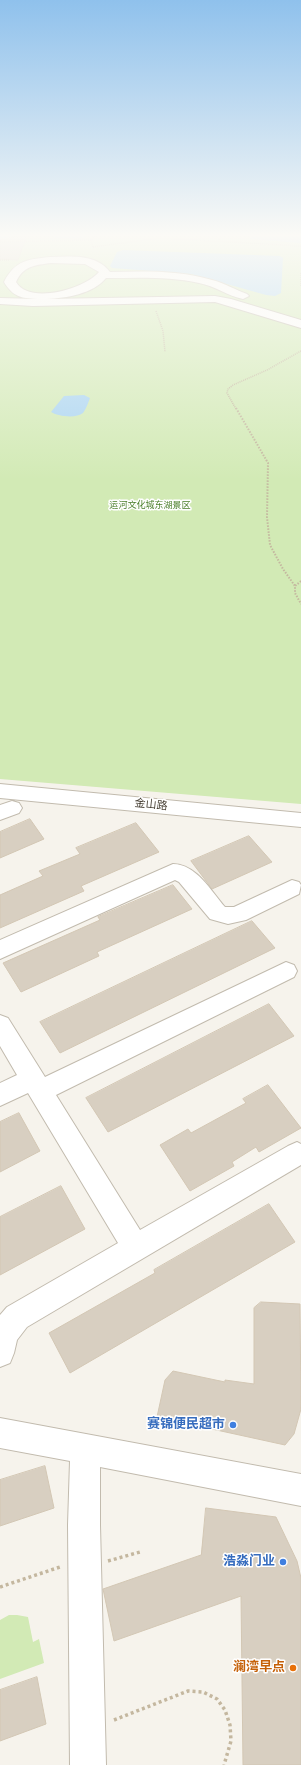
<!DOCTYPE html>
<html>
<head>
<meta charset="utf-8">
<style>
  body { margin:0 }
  canvas { display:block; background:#f6f3ec }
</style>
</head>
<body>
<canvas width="301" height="1765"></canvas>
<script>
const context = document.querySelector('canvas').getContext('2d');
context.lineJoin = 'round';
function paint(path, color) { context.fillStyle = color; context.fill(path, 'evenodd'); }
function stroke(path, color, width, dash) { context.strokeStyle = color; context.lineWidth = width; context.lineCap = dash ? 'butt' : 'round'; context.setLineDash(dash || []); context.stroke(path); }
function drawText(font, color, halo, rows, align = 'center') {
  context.font = font + ' "Archivo Narrow","Noto Sans SC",sans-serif'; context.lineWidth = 3; context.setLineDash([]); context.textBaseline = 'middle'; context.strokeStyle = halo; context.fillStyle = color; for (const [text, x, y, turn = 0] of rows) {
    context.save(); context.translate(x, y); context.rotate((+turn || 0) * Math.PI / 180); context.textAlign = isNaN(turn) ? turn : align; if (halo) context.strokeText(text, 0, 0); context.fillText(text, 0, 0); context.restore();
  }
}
const green = new Path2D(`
  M0 233H301V804L0 779Z
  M9 1615H17L28 1617 33 1642 39 1639 44 1663 0 1679V1620Z`);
const water = new Path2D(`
  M0 233H87L85 237 81 238H59L37 233 0 239Z
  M253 233 301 236V243L251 239Z
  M123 250 280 256 283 258 281 293 275 296 266 295 191 274 112 268 110 266 117 252Z
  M84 395 90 398C88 403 86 409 83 413 76 419 57 416 51 412L64 396Z`);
const building = new Path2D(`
  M27 235 18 260 0 259V240Z
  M30 819 44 839 0 858V832Z
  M136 823 159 852 81 886 84 891 0 928V895L43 876 39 871 80 854 76 848Z
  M249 836 272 862 212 889 191 861Z
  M173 885 192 909 97 952 99 956 21 992 3 963 100 920 98 917Z
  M252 921 275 948 60 1053 40 1022Z
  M269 1004 294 1036 108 1132 86 1098Z
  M268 1085 301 1128 259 1152 256 1147 232 1162 234 1166 190 1191 160 1145 188 1129 191 1133 246 1103 243 1099Z
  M19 1113 40 1151 0 1172V1122Z
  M61 1186 85 1229 0 1275V1217Z
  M269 1204 295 1242 70 1373 49 1333 155 1273 154 1270Z
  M261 1302 300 1304 301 1409 294 1434 285 1445 157 1417 165 1380 173 1371 225 1382V1380L254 1384V1308Z
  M45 1466 54 1508 0 1526V1480Z
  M206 1508 276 1517 297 1561 301 1578V1765H243L241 1596 114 1641 103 1589 201 1555Z
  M37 1677 46 1724 0 1741V1690Z`);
const pathFar2 = new Path2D(`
  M285 233 301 234
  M91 240 93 247
  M219 240 222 233
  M0 242 91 240 93 239 95 233
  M93 247 159 238 301 246
  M0 260H9
  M301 273V287
  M156 311 163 331 165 352
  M236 409 227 393 228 389 233 385 267 370 301 351`);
const pathFar1 = new Path2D(`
  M236 408 268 463 267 517 270 545 283 569 295 586
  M301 581 295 586V593L301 604`);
const path = new Path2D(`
  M108 1561 140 1552
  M0 1587 60 1567
  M114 1720 188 1691 203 1692 217 1699 225 1710 230 1725 231 1741 224 1765`);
const minor = new Path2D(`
  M51 257C71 256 97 254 110 272 145 271 179 270 212 280 225 283 235 290 247 294L249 296 243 299C228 296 215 286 199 283 169 276 136 278 106 278 93 294 66 298 47 299L215 296 231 299 301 320V328L215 302 33 306 0 304V298L37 299C21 298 13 297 4 282 15 260 29 259 51 257ZM51 263 85 264 99 272C85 289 29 305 16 282 23 266 35 265 51 263Z
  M0 784 301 813V827L0 798Z
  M12 801 19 803 22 808 19 813 0 820V805Z
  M173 864C196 864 211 891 225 907H234L292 880 299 882 301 885 299 894 246 920 228 924 210 919 179 882 175 880 0 959V940Z
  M286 962 294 965 297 971 294 977 56 1095 140 1230 288 1146 297 1142 301 1144V1165L27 1327 17 1340 14 1353 10 1363 0 1367V1315L7 1307 118 1243 28 1093 0 1106V1083L17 1075 0 1046V1015L8 1018 45 1077Z
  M0 1418 301 1474V1506L100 1467V1525L106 1765H70L68 1525 70 1461 0 1448Z`);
const markers = [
  [233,1425,4,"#3f7fe0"],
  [283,1562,4,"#3f7fe0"],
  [293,1668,4,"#e8710a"]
];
const farParknames = [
  ["运河文化城东湖景区",150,506]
];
const streetNames = [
  ["金山路",151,805,6]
];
const nearShopnames = [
  ["赛锦便民超市",225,1425],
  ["浩淼门业",275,1562]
];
const nearFoodnames = [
  ["澜湾早点",285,1668]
];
paint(green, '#d2eab5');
paint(water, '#a9d4f2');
paint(building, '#d8cfc1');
stroke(building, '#d3c7b4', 1);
stroke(minor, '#c2bbae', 2);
stroke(pathFar2, '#c4b79f', 1.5, [1, 1]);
stroke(pathFar1, '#c4b79f', 2, [1.5, 1.5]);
stroke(path, '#c4b79f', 3.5, [3, 3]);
paint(minor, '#fff');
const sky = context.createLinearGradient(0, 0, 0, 480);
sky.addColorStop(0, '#8fc1ec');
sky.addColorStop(0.49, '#fbfaf6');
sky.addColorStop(1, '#fbfaf600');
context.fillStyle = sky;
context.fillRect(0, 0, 301, 480);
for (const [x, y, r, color] of markers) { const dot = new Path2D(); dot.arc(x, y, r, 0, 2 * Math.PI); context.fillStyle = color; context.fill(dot); stroke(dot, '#fff', 1.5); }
drawText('9px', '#4a7f2a', '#fff', farParknames);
drawText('11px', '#4b4439', '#fff', streetNames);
drawText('bold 13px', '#366cbe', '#fff', nearShopnames, 'right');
drawText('bold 13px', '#c56008', '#fff', nearFoodnames, 'right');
</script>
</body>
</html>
